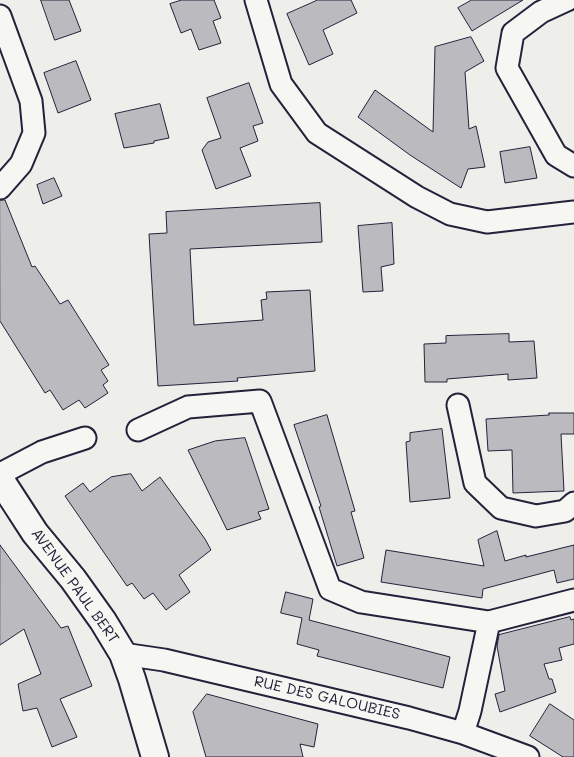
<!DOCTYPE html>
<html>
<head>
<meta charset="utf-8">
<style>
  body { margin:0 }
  canvas { display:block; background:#eeeeeb }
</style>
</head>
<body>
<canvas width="574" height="757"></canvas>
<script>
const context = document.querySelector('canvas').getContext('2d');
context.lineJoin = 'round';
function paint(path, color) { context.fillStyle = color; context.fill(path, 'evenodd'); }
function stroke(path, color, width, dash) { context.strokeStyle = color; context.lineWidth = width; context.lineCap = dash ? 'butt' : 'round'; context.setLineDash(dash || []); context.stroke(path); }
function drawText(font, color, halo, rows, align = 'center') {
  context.font = font + ' Mali,sans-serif'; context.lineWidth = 4; context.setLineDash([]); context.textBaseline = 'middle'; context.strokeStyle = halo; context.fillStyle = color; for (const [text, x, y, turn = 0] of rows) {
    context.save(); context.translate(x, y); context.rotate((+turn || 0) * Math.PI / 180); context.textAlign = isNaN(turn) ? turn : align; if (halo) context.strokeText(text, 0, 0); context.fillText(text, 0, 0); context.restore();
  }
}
const building = new Path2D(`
  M41 0H69L81 31 55 40Z
  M182 0H214L221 18 213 21 221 43 199 50 191 29 181 33 170 4Z
  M318 0H351L357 13 323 30 333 54 309 65 287 14Z
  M472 0H523L472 31 458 8Z
  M471 37 484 61 465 72 469 129 476 126 485 167 468 169 461 188 410 155 358 117 375 90 433 132 435 47Z
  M76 61 91 100 58 113 44 73Z
  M249 83 263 123 253 126 258 141 240 148 251 176 216 189 202 150 208 142 221 138 207 98Z
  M160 104 169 138 154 141V143L124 148 115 114Z
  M530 147 537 178 505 183 500 152Z
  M54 178 62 196 43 204 37 185Z
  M0 200H5L32 267 35 266 60 304 68 300 109 365 101 370 108 381 103 385 108 393 85 408 79 400 63 410 50 390 45 393 0 321Z
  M320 203 322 242 190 249 194 325 263 320 261 300 267 299 266 292 310 290 315 371 237 378 238 381 158 386 149 234 167 233 166 212Z
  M392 223 394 264 381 267 383 291 363 292 358 226Z
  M509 334V342L534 341 537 378 508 380V374L447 379V382H425L424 344 446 343V336Z
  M549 413H574V434H561L564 491 513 493 512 450 488 451 486 419 549 415Z
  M327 415 355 511 351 512 364 558 337 566 319 507 321 506 294 425Z
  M442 429 450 498 410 502 406 442 410 441V433Z
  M245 438 269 509 258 512 261 519 227 530 188 450 215 441Z
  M131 474 142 491 160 477 205 539 211 550 179 575 190 592 166 610 153 593 144 599 132 583 127 586 65 496 83 483 90 492 111 477Z
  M497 531 505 561 526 555V557L574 545V579L557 583 554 570 483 589 482 598 381 582 386 550 484 566 478 540Z
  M0 545 61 628 68 626 92 686 60 699 77 737 52 747 37 708 23 711 18 684 41 674 24 629 0 645Z
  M286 592 313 599 309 620 450 657 443 688 317 656 319 650 297 644 302 618 281 613Z
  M570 617 571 620 574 619V644L559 648 562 660 544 664 549 679H552L556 692 500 712 495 694 505 691 497 646 499 635Z
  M207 694 318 724 314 747 300 744 303 757H206L193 712Z
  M550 704 574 720V757H563L530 736Z`);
const minor = new Path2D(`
  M256 0 281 84 317 133 417 197 450 214 487 222 574 212
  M567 0 541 12 513 33 507 68 556 155 574 166
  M0 16 31 101 34 133 21 164 0 188
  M458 405 475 483 501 508 536 516 565 511 574 503
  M138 430 188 407 260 401 330 589 361 602 489 622
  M0 474 42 452 85 438
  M123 654 164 660 409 718 463 733 528 757
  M463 733 470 711 489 622 574 600`);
const tertiary = new Path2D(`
  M0 479 35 533 73 579 103 621 123 654 132 679 155 757`);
const streetNames = [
  ["AVENUE PAUL BERT",75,586,54],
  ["RUE DES GALOUBIES",327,698,13]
];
paint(building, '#bbbbbf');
stroke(building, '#22223b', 1);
stroke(minor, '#22223b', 25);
stroke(tertiary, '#22223b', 30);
stroke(minor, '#f6f6f2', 21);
stroke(tertiary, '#f6f6f2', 26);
drawText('15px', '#22223b', '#f6f6f2', streetNames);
</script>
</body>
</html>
